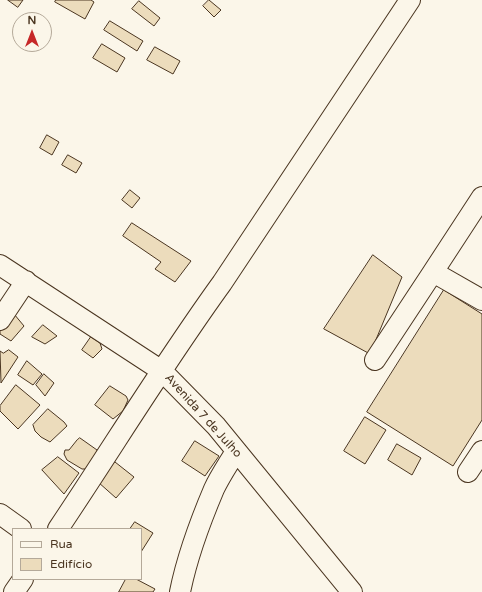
<!DOCTYPE html>
<html>
<head>
<meta charset="utf-8">
<style>
  body { margin:0 }
  #map { position:relative; width:482px; height:592px; overflow:hidden; background:#fbf6e9; font-family:"Varela Round",sans-serif }
  canvas { display:block }
  .legend { position:absolute; left:12px; top:528px; width:130px; height:52px; box-sizing:border-box; background:#fbf6e9; border:1px solid #b4a999; margin:0; padding:5px 7px; list-style:none; font-size:12px; color:#4a3520 }
  .legend li { display:flex; align-items:center; gap:8px; height:20px }
  .legend b { width:20px; border:1px solid #b4a999 }
  .north { position:absolute; left:12px; top:12px; width:40px; height:40px; box-sizing:border-box; background:#fbf6e9; border:1px solid #b4a999; border-radius:50%; rotate:0deg; font-size:11px; font-weight:700; line-height:16px; text-align:center; color:#4a3520 }
  .north::after { content:''; display:block; margin:auto; width:14px; height:18px; background:#c62828; clip-path:polygon(50% 0,100% 100%,50% 72%,0 100%) }
</style>
</head>
<body>
<div id="map">
<canvas width="482" height="592"></canvas>
<ul class="legend">
<li><b style="height:5px;background:#fbf6e9"></b>Rua</li>
<li><b style="height:11px;background:#ecdcbc"></b>Edifício</li>
</ul>
<div class="north">N</div>
</div>
<script>
const context = document.querySelector('canvas').getContext('2d');
context.lineJoin = 'round';
function paint(path, color) { context.fillStyle = color; context.fill(path, 'evenodd'); }
function stroke(path, color, width, dash) { context.strokeStyle = color; context.lineWidth = width; context.lineCap = dash ? 'butt' : 'round'; context.setLineDash(dash || []); context.stroke(path); }
function drawText(font, color, halo, rows, align = 'center') {
  context.font = font + ' "Varela Round",sans-serif'; context.lineWidth = 3; context.setLineDash([]); context.textBaseline = 'middle'; context.strokeStyle = halo; context.fillStyle = color; for (const [text, x, y, turn = 0] of rows) {
    context.save(); context.translate(x, y); context.rotate((+turn || 0) * Math.PI / 180); context.textAlign = isNaN(turn) ? turn : align; if (halo) context.strokeText(text, 0, 0); context.fillText(text, 0, 0); context.restore();
  }
}
const building = new Path2D(`
  M8 0H23L18 7Z
  M56 0H91L94 2 85 19 55 2Z
  M209 0 221 10 214 17 203 6Z
  M139 1 160 18 154 26 132 9Z
  M110 21 143 41 137 51 104 30Z
  M102 44 125 58 117 72 93 58Z
  M155 47 180 61 173 74 147 60Z
  M47 135 59 142 52 155 40 148Z
  M68 155 82 163 76 173 62 165Z
  M130 190 140 198 132 208 122 200Z
  M132 223 191 261 175 282 155 269 161 262 123 236Z
  M373 255 402 277 370 354 324 329Z
  M444 290 482 314V420L453 466 367 412Z
  M14 314 24 326 11 341 0 334V328Z
  M43 325 57 336 45 344 32 337Z
  M91 337 100 343 102 349 93 358 82 350Z
  M9 350 18 357 1 383 0 351 3 353Z
  M27 361 42 374 33 385 18 375Z
  M44 374 54 383 45 396 36 385Z
  M16 385 40 405 18 429 0 411V406Z
  M110 386 126 396 128 400 123 411 113 419 95 405Z
  M48 409 64 422 67 426 50 442 41 437 35 431 33 425Z
  M365 417 386 430 365 464 344 451Z
  M80 438 97 450 98 457 89 469H82L67 460 64 454 65 450H69L77 440Z
  M195 441 219 456 205 476 182 461Z
  M397 444 421 458 412 475 388 460Z
  M58 457 79 473 64 494 42 470Z
  M115 462 134 477 116 498 98 482Z
  M135 522 153 533 141 552V529H130Z
  M126 579H136L155 589 153 592H119Z`);
const minor = new Path2D(`
  M0 265 162 371 216 426 352 592
  M433 272 482 197
  M0 320 26 281
  M375 360 433 272 482 300
  M468 472 482 451
  M0 514 21 529
  M58 529C113 447 164 363 222 283L410 0
  M14 592 23 579
  M180 592C187 557 200 522 214 489 220 476 229 463 236 451`);
const streetNames = [
  ["Avenida 7 de Julho",203,416,48]
];
paint(building, '#ecdcbc');
stroke(building, '#4a3520', 1);
stroke(minor, '#4a3520', 22);
stroke(minor, '#fbf6e9', 20);
drawText('12px', '#4a3520', '#fbf6e9', streetNames);
</script>
</body>
</html>
